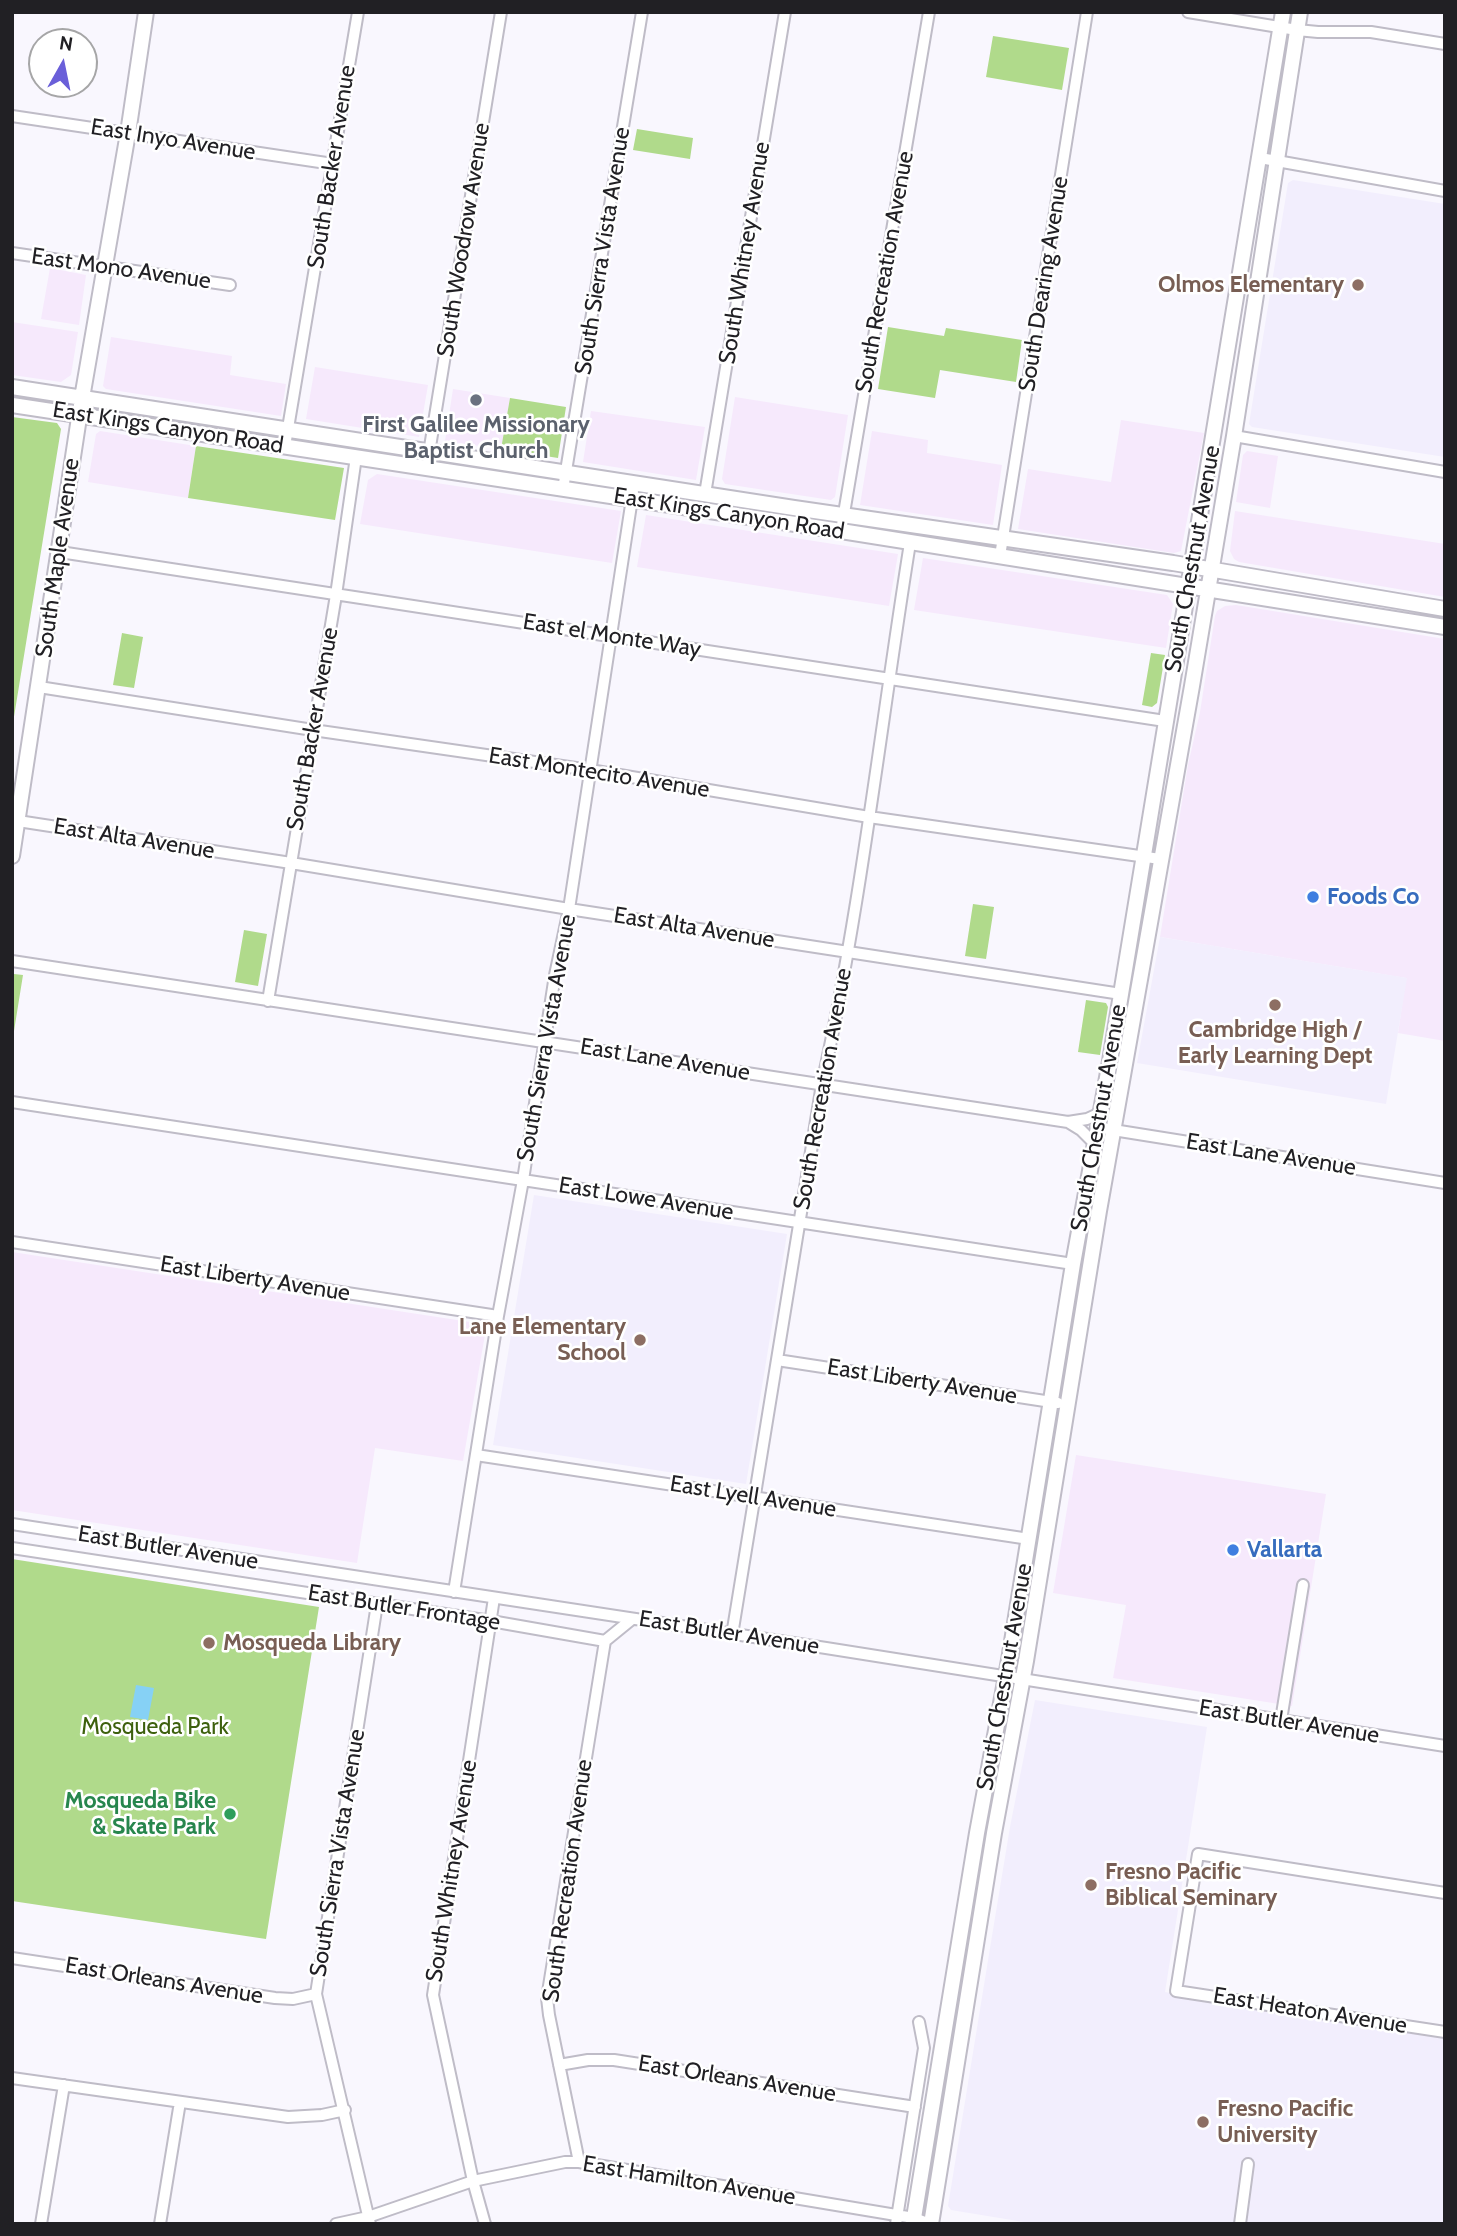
<!DOCTYPE html>
<html>
<head>
<meta charset="utf-8">
<style>
  body { margin:0 }
  #map { position:relative; width:1457px; height:2236px; overflow:hidden; background:#f9f7fe; font-family:Cabin,sans-serif }
  canvas { display:block }
  .frame { position:absolute; inset:0; border:14px solid #212024; pointer-events:none }
  .north { position:absolute; left:28px; top:28px; width:70px; height:70px; box-sizing:border-box; background:#fff; border:2px solid #a6a6a7; border-radius:50%; rotate:9deg; font-size:19px; font-weight:700; line-height:28px; text-align:center; color:#212024 }
  .north::after { content:''; display:block; margin:auto; width:24px; height:32px; background:#6a5fd9; clip-path:polygon(50% 0,100% 100%,50% 72%,0 100%) }
</style>
</head>
<body>
<div id="map">
<canvas width="1457" height="2236"></canvas>
<div class="frame"></div>
<div class="north">N</div>
</div>
<script>
const context = document.querySelector('canvas').getContext('2d');
context.lineJoin = 'round';
function paint(path, color) { context.fillStyle = color; context.fill(path, 'evenodd'); }
function stroke(path, color, width, dash) { context.strokeStyle = color; context.lineWidth = width; context.lineCap = dash ? 'butt' : 'round'; context.setLineDash(dash || []); context.stroke(path); }
function drawText(font, color, halo, rows, align = 'center') {
  context.font = font + ' Cabin,sans-serif'; context.lineWidth = 5; context.setLineDash([]); context.textBaseline = 'middle'; context.strokeStyle = halo; context.fillStyle = color; for (const [text, x, y, turn = 0] of rows) {
    context.save(); context.translate(x, y); context.rotate((+turn || 0) * Math.PI / 180); context.textAlign = isNaN(turn) ? turn : align; if (halo) context.strokeText(text, 0, 0); context.fillText(text, 0, 0); context.restore();
  }
}
const commercial = new Path2D(`
  M50 268 86 275 79 325 41 319Z
  M12 322 78 332 71 375 61 382 12 375Z
  M111 337 232 356 230 375 286 384 281 416 106 389 103 386Z
  M315 367 428 385 419 437 306 419Z
  M453 389 510 398 501 449 445 441Z
  M735 397 848 415 835 497 831 500 725 484 722 479Z
  M591 411 705 427 696 480 583 462Z
  M1121 420 1204 433 1181 551 1174 553 1018 529 1028 469 1111 482Z
  M100 431 196 446 188 498 88 482 96 434Z
  M872 431 928 440 927 453 1002 465 993 525 860 505Z
  M1247 451 1278 456 1270 508 1236 502 1243 455Z
  M377 474 621 511 612 563 360 524 368 480Z
  M1235 511 1445 544V597L1239 562 1234 559 1230 551Z
  M646 515 898 554 889 606 637 567Z
  M923 558 1167 595 1173 604 1166 648 914 610Z
  M1236 605 1445 639V1041L1398 1033 1406 978 1160 937 1188 765 1200 712 1215 616 1217 611 1225 606Z
  M12 1252 483 1324 486 1329 463 1461 375 1448 357 1563 12 1510Z
  M1076 1455 1326 1494 1292 1706 1113 1678 1126 1605 1053 1593Z`);
const built = new Path2D(`
  M1293 180 1445 204V457L1252 427 1249 424 1288 183Z
  M1160 937 1407 978 1386 1104 1137 1063Z
  M534 1195 787 1234 746 1484 493 1445Z
  M1035 1700 1207 1727 1165 1992 1445 2038V2224H1036L951 2210 948 2206 991 1942 1010 1827Z`);
const green = new Path2D(`
  M993 36 1069 48 1062 90 986 77Z
  M637 129 693 138 690 159 633 150Z
  M888 327 944 336 946 328 1022 340 1016 382 940 370 935 398 878 389Z
  M510 398 566 407 558 458 501 449Z
  M12 417 57 423 61 429 12 729Z
  M196 446 344 468 335 520 188 498Z
  M122 633 143 637 134 688 113 685Z
  M1151 653 1165 655 1157 703 1152 707 1142 705Z
  M973 904 994 907 986 959 965 956Z
  M244 930 267 934 258 986 235 982Z
  M14 974 23 975 14 1031H12V975Z
  M1086 1000 1106 1003 1108 1007 1100 1055 1078 1052Z
  M12 1559 319 1607 266 1939 12 1901Z`);
const water = new Path2D(`
  M136 1685 154 1688 148 1720 130 1717Z`);
const minor = new Path2D(`
  M1188 12 1297 30 1318 32H1371L1445 44
  M12 116 333 164
  M1260 158 1445 191
  M12 253 230 285
  M1234 436 1445 472
  M285 446 358 12
  M428 459 501 12
  M563 489 642 12
  M705 494 785 12
  M841 531 929 12
  M60 552 1165 721
  M1000 556 1087 12
  M39 687 313 730 590 770 869 817 1160 859
  M18 821 291 863 569 909 1121 994
  M12 961 1068 1122 1087 1119 1100 1113
  M268 1001 336 595 356 457
  M12 1102 1073 1264
  M1068 1122 1081 1130 1094 1143
  M1107 1129 1445 1183
  M12 1242 498 1316
  M777 1360 1058 1403
  M476 1455 1029 1539
  M12 1524 826 1648 1445 1746
  M12 1548 491 1621 605 1641
  M454 1592 498 1316 523 1180 555 975 569 909 633 492
  M732 1635 822 1084C861 906 881 723 910 543
  M605 1641 632 1619
  M1281 1720 1303 1585
  M1445 1893 1198 1854 1176 1991 1445 2032
  M12 1958 275 1998 293 1999 316 1994
  M559 2065 588 2060H614L915 2107
  M12 2078 288 2117 322 2115 345 2110
  M579 2162 549 2015 547 1998 605 1641
  M41 2224 64 2085
  M160 2224 180 2102
  M336 2224 368 2217 473 2181 565 2162H579L914 2218 930 2224
  M370 2224 316 1994 377 1604
  M485 2224 473 2181 433 1995 494 1598
  M896 2224 924 2048 919 2022
  M1240 2224 1248 2164`);
const major = new Path2D(`
  M12 387 794 508 1173 563 1445 609
  M12 405 841 531 1445 627
  M12 856 82 398 128 133 146 12
  M913 2224 977 1833 1009 1660 1073 1264 1110 1061 1283 12
  M931 2224 994 1833 1026 1661 1099 1211 1192 686 1234 436 1300 12`);
const markers = [
  [1358,285,7,"#8d6e63"],
  [476,400,7,"#6b7280"],
  [1313,897,7,"#3f7fe0"],
  [1275,1005,7,"#8d6e63"],
  [640,1340,7,"#8d6e63"],
  [1233,1550,7,"#3f7fe0"],
  [209,1643,7,"#8d6e63"],
  [230,1814,7,"#2e9e5b"],
  [1091,1885,7,"#8d6e63"],
  [1203,2122,7,"#8d6e63"]
];
const streetNames = [
  ["East Inyo Avenue",173,140,9],
  ["South Backer Avenue",332,167,-81],
  ["South Woodrow Avenue",464,240,-81],
  ["South Sierra Vista Avenue",603,251,-81],
  ["South Whitney Avenue",745,253,-81],
  ["East Mono Avenue",121,269,8],
  ["South Recreation Avenue",885,272,-80],
  ["South Dearing Avenue",1044,284,-81],
  ["East Kings Canyon Road",168,428,9],
  ["East Kings Canyon Road",729,514,9],
  ["South Maple Avenue",58,558,-82],
  ["South Chestnut Avenue",1193,559,-80],
  ["East el Monte Way",612,636,9],
  ["South Backer Avenue",313,729,-80],
  ["East Montecito Avenue",599,773,9],
  ["East Alta Avenue",134,839,9],
  ["East Alta Avenue",694,928,9],
  ["South Sierra Vista Avenue",547,1038,-80],
  ["East Lane Avenue",665,1060,9],
  ["South Recreation Avenue",823,1089,-80],
  ["South Chestnut Avenue",1099,1118,-80],
  ["East Lane Avenue",1271,1155,9],
  ["East Lowe Avenue",646,1199,9],
  ["East Liberty Avenue",255,1279,9],
  ["East Liberty Avenue",922,1382,9],
  ["East Lyell Avenue",753,1497,9],
  ["East Butler Avenue",168,1548,9],
  ["East Butler Frontage",404,1608,9],
  ["East Butler Avenue",729,1633,9],
  ["South Chestnut Avenue",1005,1677,-80],
  ["East Butler Avenue",1289,1722,9],
  ["South Sierra Vista Avenue",338,1853,-81],
  ["South Whitney Avenue",452,1871,-81],
  ["South Recreation Avenue",568,1881,-82],
  ["East Orleans Avenue",164,1981,9],
  ["East Heaton Avenue",1310,2011,9],
  ["East Orleans Avenue",737,2079,9],
  ["East Hamilton Avenue",689,2181,9]
];
const educationNames = [
  ["Olmos Elementary",1344,285,"right"],
  ["Cambridge High /",1275,1030,"center"],
  ["Early Learning Dept",1275,1056,"center"],
  ["Lane Elementary",626,1327,"right"],
  ["School",626,1353,"right"],
  ["Mosqueda Library",223,1643],
  ["Fresno Pacific",1105,1872],
  ["Biblical Seminary",1105,1898],
  ["Fresno Pacific",1217,2109],
  ["University",1217,2135]
];
const worshipNames = [
  ["First Galilee Missionary",476,425],
  ["Baptist Church",476,451]
];
const shopNames = [
  ["Foods Co",1327,897],
  ["Vallarta",1247,1550]
];
const parkNames = [
  ["Mosqueda Park",155,1727]
];
const leisureNames = [
  ["Mosqueda Bike",216,1801],
  ["& Skate Park",216,1827]
];
paint(commercial, '#f6e9fc');
paint(built, '#f2eefd');
paint(green, '#b0da8b');
paint(water, '#86d1f5');
stroke(minor, '#bfbcc7', 14);
stroke(major, '#bfbcc7', 18);
stroke(minor, '#fff', 10);
stroke(major, '#fff', 14);
for (const [x, y, r, color] of markers) { const dot = new Path2D(); dot.arc(x, y, r, 0, 2 * Math.PI); context.fillStyle = color; context.fill(dot); stroke(dot, '#fff', 2.5); }
drawText('23px', '#212024', '#fff', streetNames);
drawText('bold 23px', '#785e54', '#fff', educationNames, 'left');
drawText('bold 23px', '#5b616d', '#fff', worshipNames);
drawText('bold 23px', '#366cbe', '#fff', shopNames, 'left');
drawText('23px', '#3d600d', '#fff', parkNames);
drawText('bold 23px', '#27864d', '#fff', leisureNames, 'right');
</script>
</body>
</html>
